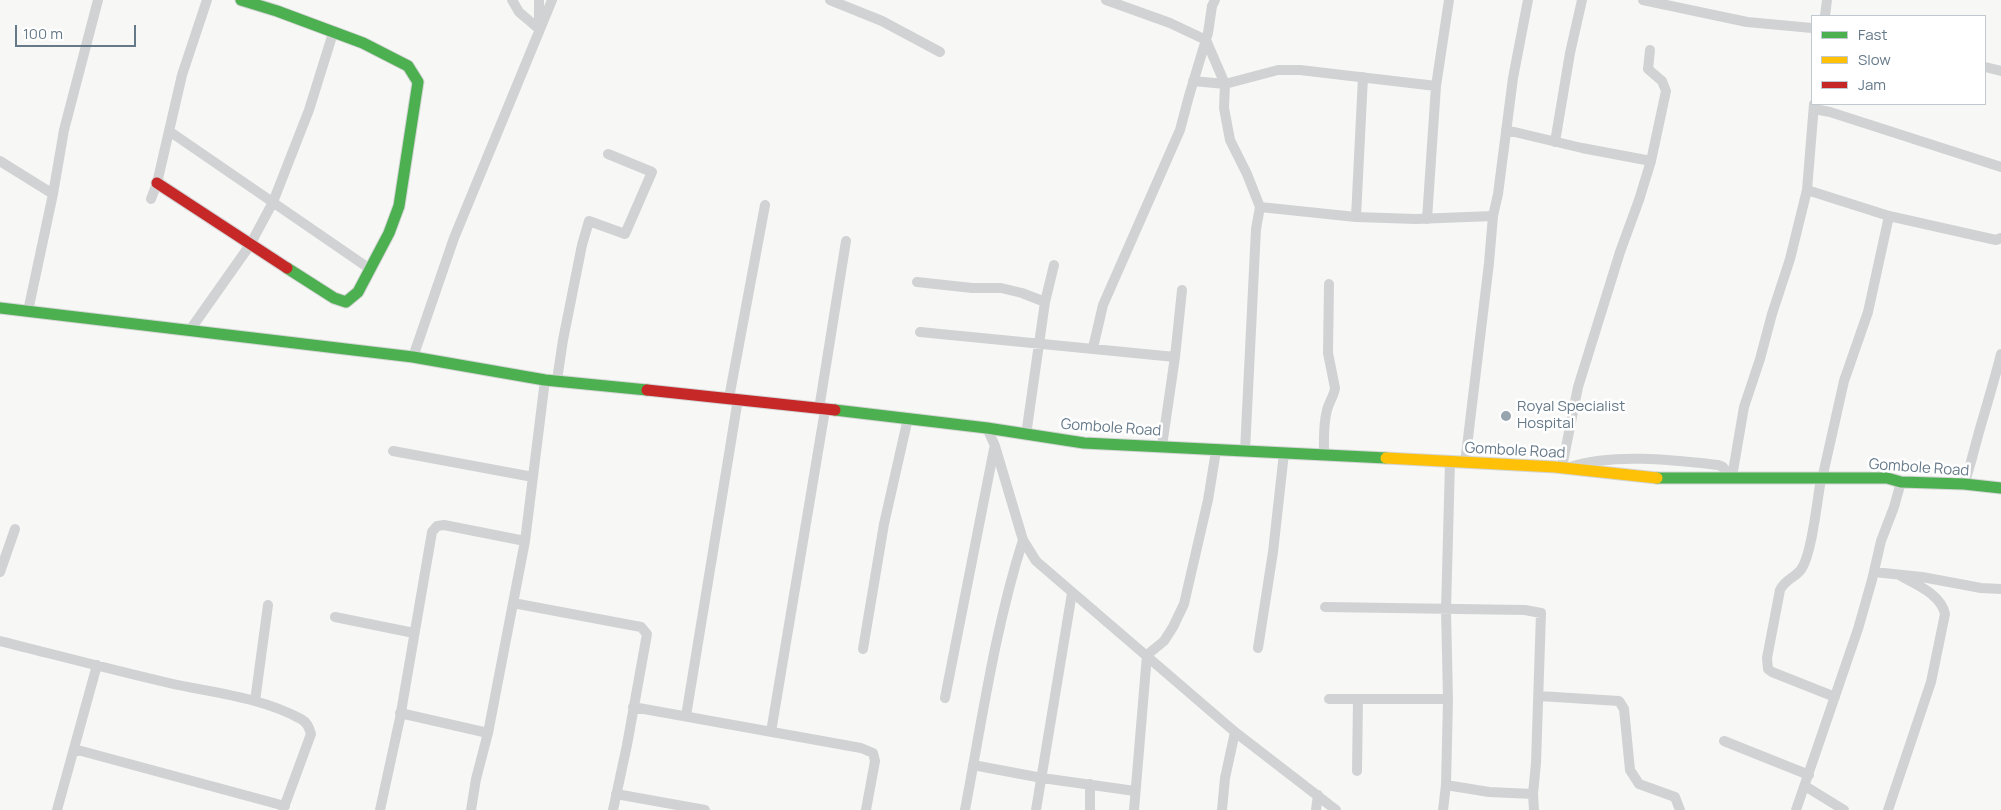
<!DOCTYPE html>
<html>
<head>
<meta charset="utf-8">
<style>
  body { margin:0 }
  #map { position:relative; width:2001px; height:810px; overflow:hidden; background:#f7f7f6; font-family:Manrope,sans-serif }
  canvas { display:block }
  .legend { position:absolute; left:1811px; top:15px; width:175px; height:90px; box-sizing:border-box; background:#fff; border:1px solid #c1c9d0; margin:0; padding:6px 9px; list-style:none; font-size:15px; color:#657989 }
  .legend li { display:flex; align-items:center; gap:10px; height:25px }
  .legend b { width:25px; border:1px solid #c1c9d0 }
  .scale { position:absolute; left:15px; top:25px; width:121px; height:22px; box-sizing:border-box; border:2px solid #657989; border-top:0; padding-left:6px; font-size:15px; line-height:18px; white-space:nowrap; color:#657989; -webkit-text-stroke:4px #fff; paint-order:stroke }
</style>
</head>
<body>
<div id="map">
<canvas width="2001" height="810"></canvas>
<ul class="legend">
<li><b style="height:6px;background:#4caf50"></b>Fast</li>
<li><b style="height:6px;background:#ffc107"></b>Slow</li>
<li><b style="height:6px;background:#c62828"></b>Jam</li>
</ul>
<div class="scale">100 m</div>
</div>
<script>
const context = document.querySelector('canvas').getContext('2d');
context.lineJoin = 'round';
function stroke(path, color, width, dash) { context.strokeStyle = color; context.lineWidth = width; context.lineCap = dash ? 'butt' : 'round'; context.setLineDash(dash || []); context.stroke(path); }
function drawText(font, color, halo, rows, align = 'center') {
  context.font = font + ' Manrope,sans-serif'; context.lineWidth = 5; context.setLineDash([]); context.textBaseline = 'middle'; context.strokeStyle = halo; context.fillStyle = color; for (const [text, x, y, turn = 0] of rows) {
    context.save(); context.translate(x, y); context.rotate((+turn || 0) * Math.PI / 180); context.textAlign = isNaN(turn) ? turn : align; if (halo) context.strokeText(text, 0, 0); context.fillText(text, 0, 0); context.restore();
  }
}
const street = new Path2D(`
  M512 0 519 12 539 29
  M539 0V26
  M830 0 882 21 940 52
  M1106 0 1170 23 1206 40 1225 84 1224 108 1230 140 1247 174 1260 207 1256 229 1245 451
  M1643 0 1747 22 1812 28
  M1825 16 1827 0
  M1985 67 2001 71
  M1193 81 1225 84 1278 70H1300L1436 86
  M1814 109 1830 112 2001 167
  M1506 130 1582 148 1651 161
  M169 131 370 269
  M1555 142 1570 53 1582 0
  M0 161 53 194
  M1807 190 1889 216 1996 240 2001 238
  M151 199 157 183 182 75 207 0
  M1260 207 1356 217 1416 219 1493 216
  M1356 217 1363 77
  M1427 219 1436 86 1449 0
  M917 282 972 288H1001L1022 293 1045 302
  M28 311 53 194 64 130 98 0
  M190 330 250 245 273 202 309 110 333 33
  M920 332 1175 357
  M1093 348 1103 305 1180 130 1189 96 1208 33 1212 6 1215 0
  M413 357 454 238 552 0
  M557 380 563 340 582 245 589 221 625 234 652 172 608 154
  M729 398 765 205
  M819 409 846 241
  M987 428 995 446 1023 540 1036 561 1235 732 1336 810
  M1026 435 1045 302 1054 265
  M1162 446 1175 357 1182 290
  M393 451 533 477
  M1324 455C1324 440 1323 425 1327 410 1329 402 1334 396 1335 388L1328 353 1329 284
  M1450 462 1446 610 1448 699 1446 785 1489 792 1533 794
  M1465 463 1489 263 1493 216 1498 194 1513 78 1528 0
  M1562 467 1578 387 1620 252 1639 200 1651 161 1666 91 1662 81 1648 69 1650 50
  M1570 467C1614 453 1673 460 1718 465L1723 467 1730 477
  M1732 477 1744 407 1760 359 1772 314 1790 259 1807 190 1814 104
  M1821 479C1817 501 1812 552 1802 568 1796 578 1786 578 1780 590L1767 658 1768 669 1772 672 1835 697
  M1822 479 1844 381 1868 312 1889 216
  M1964 484C1971 465 1975 445 1981 425 1988 401 1995 378 2001 354
  M0 572 15 529
  M1874 572 1922 577 1981 588 2001 589
  M513 603 641 627 647 634 627 745 613 810
  M1325 607 1525 610 1541 613 1536 763 1533 794 1534 810
  M335 617 414 633
  M0 641C56 655 113 670 169 683 213 693 261 697 301 719 307 722 309 727 311 734L283 810
  M1258 648 1273 552 1284 453
  M863 649 884 524 908 418
  M1539 696 1619 701 1624 709 1630 770 1639 784 1675 797 1680 810
  M945 698 994 449
  M1329 699H1448
  M255 701 268 605
  M633 707 861 748 873 753 875 761 866 810
  M400 713 488 733
  M686 716 738 399
  M771 732 825 410
  M1724 741 1809 775
  M74 749 285 806
  M973 765 1042 778 1135 791
  M1357 771 1358 699
  M1805 786 1844 810
  M616 794 705 810
  M57 810 97 665
  M380 810 400 718 432 532 437 526 444 525 525 541
  M471 810 476 779 488 733 525 541 545 380
  M965 810C982 720 995 628 1023 540
  M1036 810 1072 593
  M1090 810V784
  M1134 810 1147 655 1164 641 1173 627 1184 604 1208 500 1216 451
  M1222 810 1225 778 1235 732
  M1316 810 1318 795
  M1443 810 1446 785
  M1796 810 1858 629 1872 580 1881 541 1894 507 1901 482
  M1888 810 1931 682 1945 614C1941 594 1915 584 1899 575`);
const fast = new Path2D(`
  M241 0 277 11 363 43 408 66 418 82 399 206 389 233 358 292 346 302 334 298 287 268
  M0 308 413 357 545 380 647 390
  M835 410 987 428 1084 443 1386 458
  M1657 478H1887L1901 482 1964 484 2001 488`);
const slow = new Path2D(`
  M1386 458 1555 467 1657 478`);
const jam = new Path2D(`
  M157 183 287 268
  M647 390 835 410`);
const markers = [
  [1506,416,6,"#98a5af"]
];
const poiNames = [
  ["Royal Specialist",1517,407],
  ["Hospital",1517,424]
];
const streetNames = [
  ["Gombole Road",1111,428,4],
  ["Gombole Road",1515,451,3],
  ["Gombole Road",1919,468,4]
];
stroke(fast, '#d4d5d6', 13);
stroke(slow, '#d4d5d6', 13);
stroke(jam, '#d4d5d6', 13);
stroke(street, '#d1d2d3', 10);
stroke(fast, '#4caf50', 11);
stroke(slow, '#ffc107', 11);
stroke(jam, '#c62828', 11);
for (const [x, y, r, color] of markers) { const dot = new Path2D(); dot.arc(x, y, r, 0, 2 * Math.PI); context.fillStyle = color; context.fill(dot); stroke(dot, '#fff', 2); }
drawText('15px', '#657989', '#fff', poiNames, 'left');
drawText('15px', '#657989', '#fff', streetNames);
</script>
</body>
</html>
